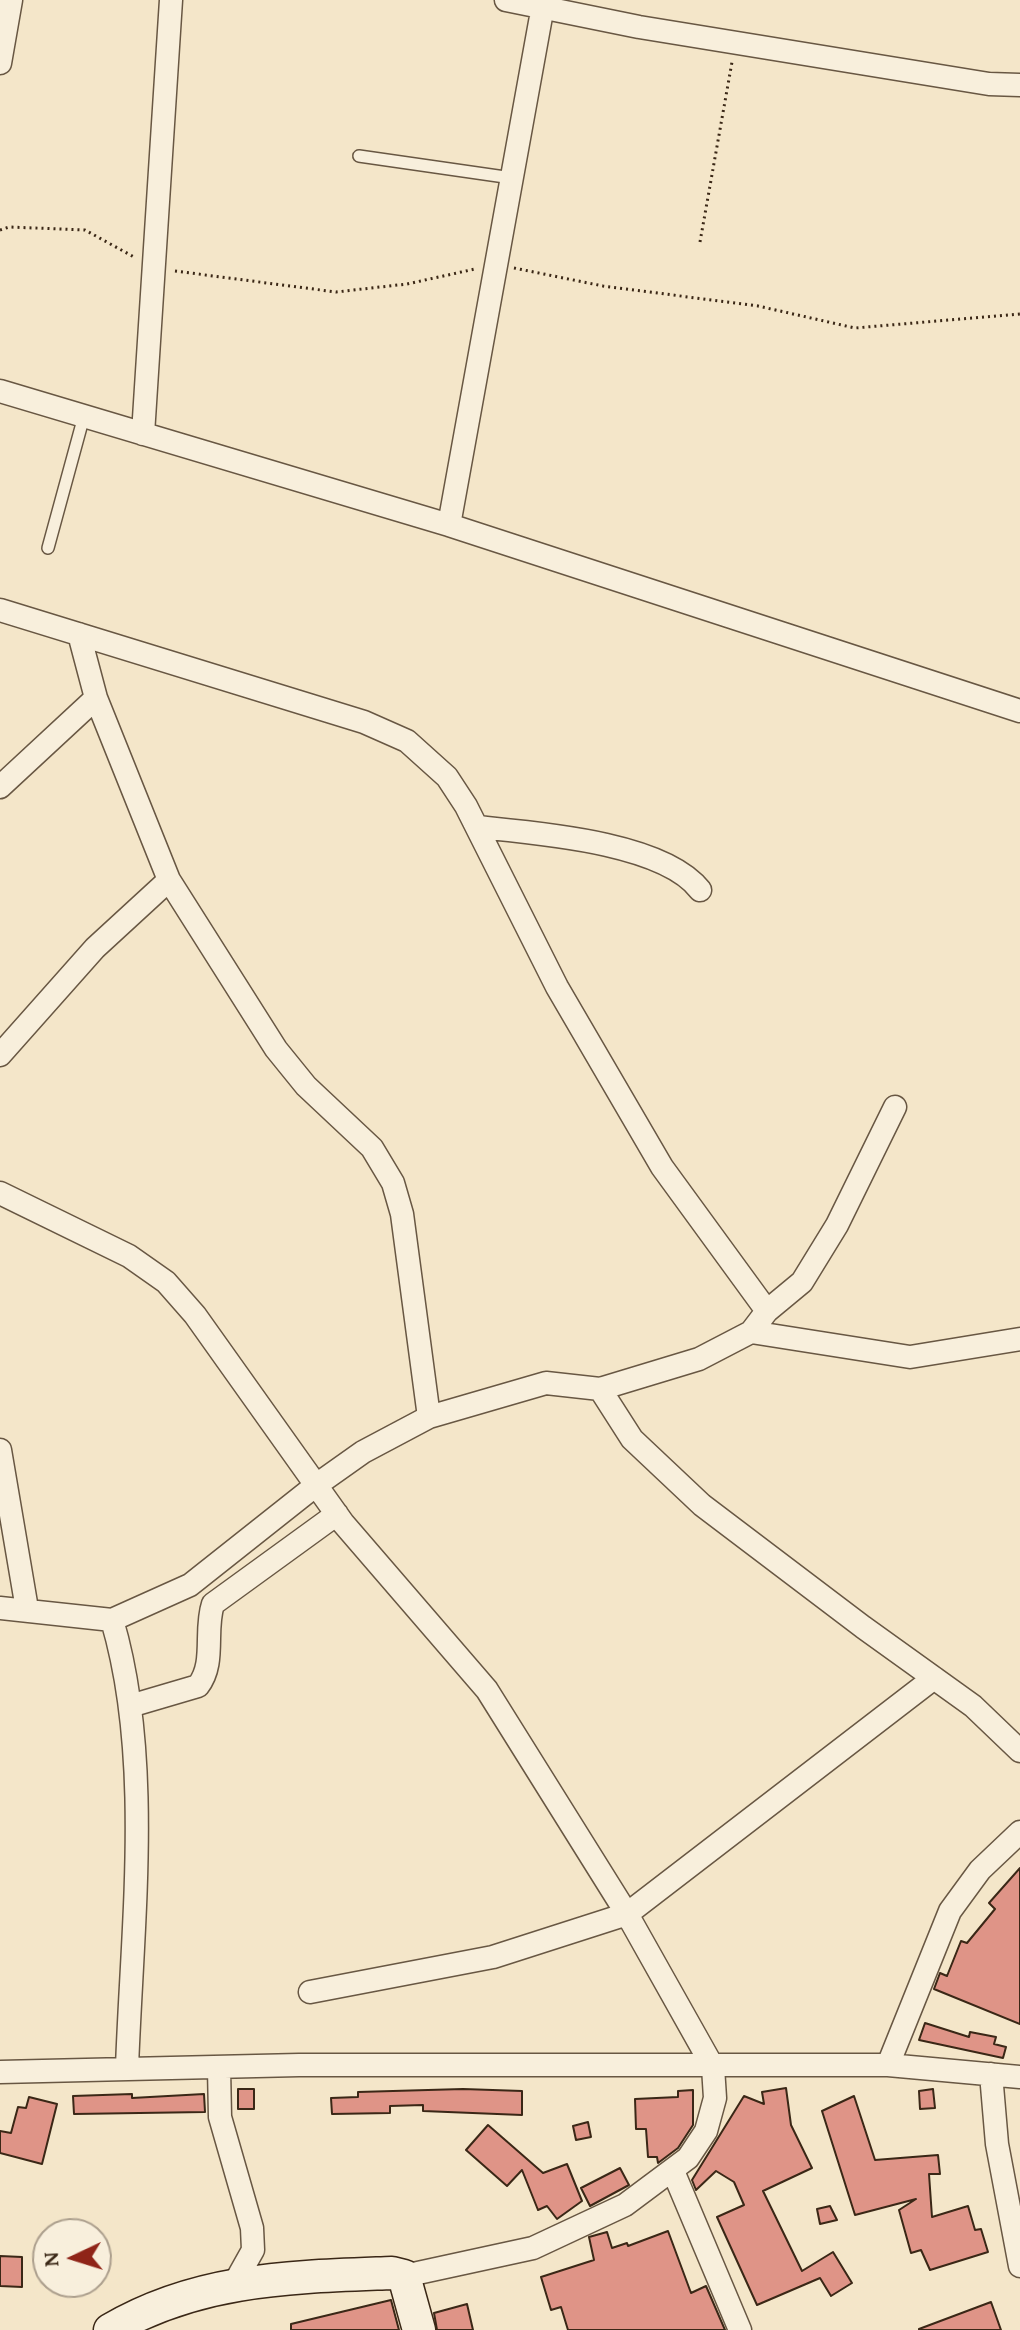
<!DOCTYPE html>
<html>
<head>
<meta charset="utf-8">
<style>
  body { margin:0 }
  #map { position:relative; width:1020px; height:2330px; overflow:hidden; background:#f4e6c9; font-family:"Gentium Book Plus",serif }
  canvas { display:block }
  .north { position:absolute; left:32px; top:2218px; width:80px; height:80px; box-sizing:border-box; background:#f8efdc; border:2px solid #ac9f8d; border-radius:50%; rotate:266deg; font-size:22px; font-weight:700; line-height:32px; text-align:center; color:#3a2716 }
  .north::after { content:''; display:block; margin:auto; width:28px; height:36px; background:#8f2418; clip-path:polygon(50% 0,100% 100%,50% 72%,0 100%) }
</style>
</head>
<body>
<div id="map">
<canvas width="1020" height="2330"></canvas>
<div class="north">N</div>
</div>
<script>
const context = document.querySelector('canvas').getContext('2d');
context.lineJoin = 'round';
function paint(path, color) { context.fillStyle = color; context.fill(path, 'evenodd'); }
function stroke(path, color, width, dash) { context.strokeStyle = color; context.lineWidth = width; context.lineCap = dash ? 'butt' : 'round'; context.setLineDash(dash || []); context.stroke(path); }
const building = new Path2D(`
  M1020 1868V2024L934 1989 940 1973 947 1976 961 1941 967 1943 995 1909 989 1903Z
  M925 2023 969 2037 970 2032 996 2037 994 2044 1006 2047 1003 2058 919 2040Z
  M786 2088 791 2125 812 2168 763 2191 802 2271 833 2252 852 2283 831 2296 820 2278 757 2305 717 2217 744 2205 734 2182 716 2171 696 2190 692 2180 744 2096 764 2104 762 2092Z
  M238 2089H254V2109H238Z
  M463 2089 522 2091V2115L423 2111V2105L390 2106V2113L332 2114 331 2098 358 2097V2092Z
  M933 2089 935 2108 920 2109 919 2091Z
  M693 2090V2125L678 2148 658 2163 657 2157H648L646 2129H636L635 2099 678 2097V2091Z
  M132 2094V2098L204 2094 205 2112 74 2114 73 2096Z
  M854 2096 875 2160 938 2155 940 2174H929L932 2217 968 2206 975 2230 981 2229 988 2252 930 2270 921 2250 911 2253 899 2210 916 2199 855 2215 822 2111Z
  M29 2097 57 2104 42 2164 0 2153V2131L11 2133 18 2107 26 2108Z
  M588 2122 591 2137 576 2140 573 2126Z
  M488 2125 543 2173 567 2164 582 2201 557 2219 547 2206 538 2210 522 2170 507 2186 466 2150Z
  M620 2168 629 2185 590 2206 581 2188Z
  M830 2206 837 2220 820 2224 817 2209Z
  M668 2231 691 2293 706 2286 725 2330H568L561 2307 551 2310 541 2277 594 2260 589 2237 607 2232 612 2248 627 2243 628 2246Z
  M0 2256 22 2257V2287L0 2286Z
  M391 2300 399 2330H291V2324Z
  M991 2302 1001 2330H919V2329Z
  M467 2304 473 2330H437L434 2313Z`);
const path = new Path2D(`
  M0 230 9 227 85 230 134 257
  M700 242 732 62
  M514 268 603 286 758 306 855 328 1020 314
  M175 271 336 292 407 284 475 269`);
const lane = new Path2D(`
  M359 156 512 178
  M48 548 84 416`);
const street = new Path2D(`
  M506 0 639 27 989 84 1020 85
  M0 63 11 0
  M0 391 449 525 1020 711
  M143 434 171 0
  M449 525 544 0
  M0 610 364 722 407 741 447 777 466 806 557 987 662 1167 767 1311
  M79 634 96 698 169 880 276 1049 306 1086 372 1148 393 1183 402 1214 429 1417
  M0 787 96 698
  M477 827C535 833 663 842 700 890
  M0 1055 95 948 169 880
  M0 1193 129 1256 166 1282 195 1315 343 1523 487 1690 627 1914 713 2067 715 2098 706 2131 688 2158 625 2205 533 2248 404 2276
  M751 1332 910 1357 1020 1339
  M600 1389 632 1439 702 1505 863 1627 973 1706 1020 1751
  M0 1450 27 1609
  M0 1608 112 1620 190 1585 315 1486 363 1452 429 1417 546 1383 600 1389 699 1359 751 1332 767 1311 802 1282 837 1225 895 1107
  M112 1620C153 1758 132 1925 127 2068
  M130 1706 198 1686C216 1663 204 1631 213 1604L337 1514
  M310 1992 493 1957 627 1914 934 1678
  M888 2065 950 1911 980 1870 1020 1832
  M219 2068 220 2117 252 2228 253 2250 234 2284
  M0 2072 299 2065H888L1020 2077
  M991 2074 997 2144 1020 2266
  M673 2171 740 2330`);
const secondary = new Path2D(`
  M110 2330C198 2278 292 2277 392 2273L404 2276 419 2330`);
paint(building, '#df9487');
stroke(building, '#3a2716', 2);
stroke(lane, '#685743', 14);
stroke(street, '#685743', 25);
stroke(secondary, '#3a2716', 35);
stroke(path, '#3a2716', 3, [2, 4]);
stroke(lane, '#f8efdc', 11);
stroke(street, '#f8efdc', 22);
stroke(secondary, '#f8efdc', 32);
</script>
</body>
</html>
